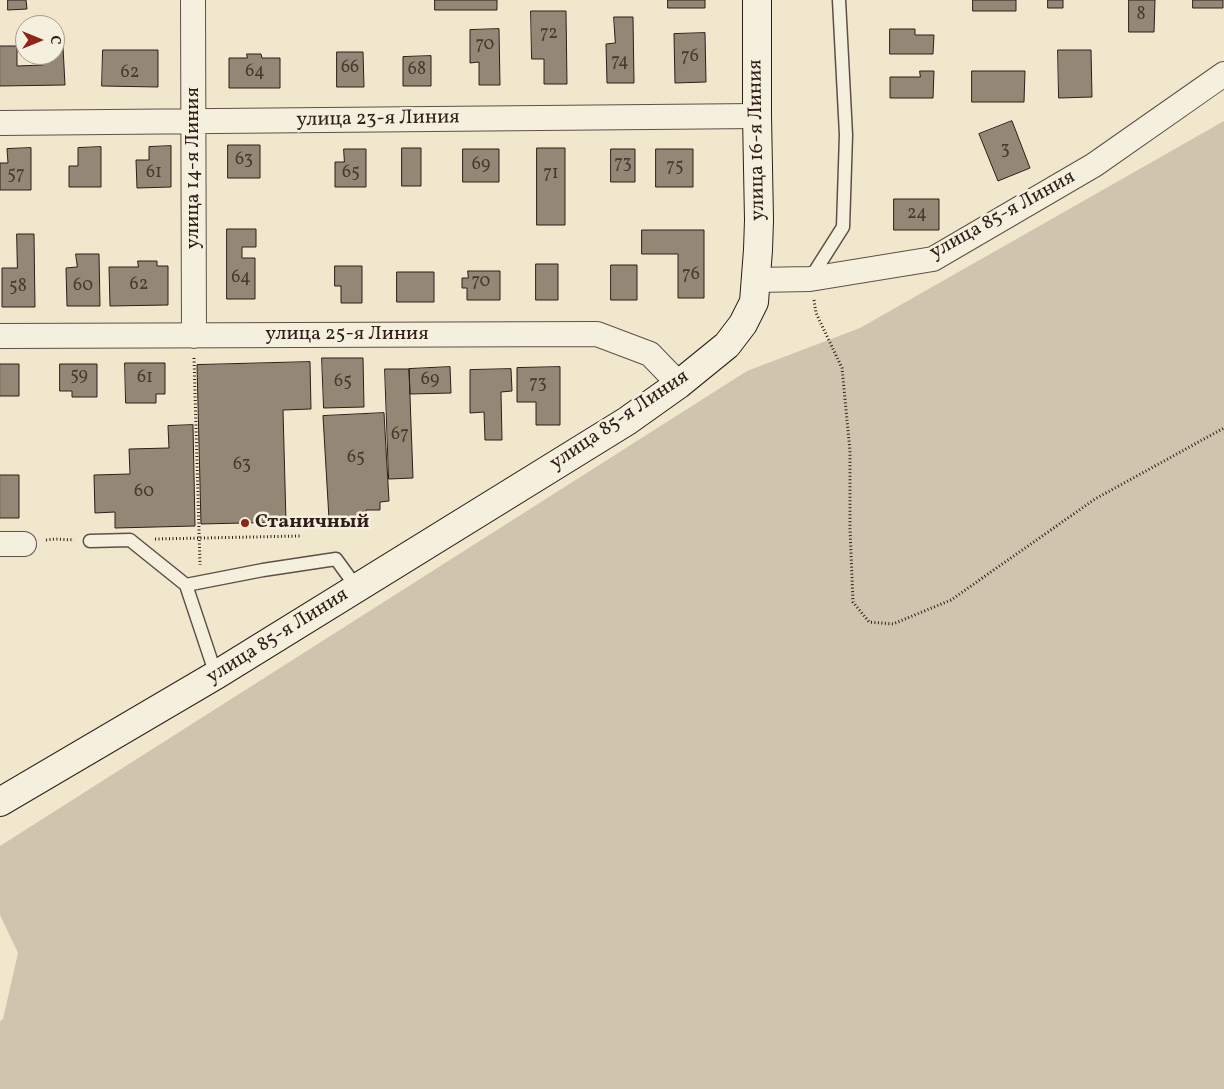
<!DOCTYPE html>
<html>
<head>
<meta charset="utf-8">
<style>
  body { margin:0 }
  #map { position:relative; width:1224px; height:1089px; overflow:hidden; background:#f0e7cd; font-family:Vollkorn,serif }
  canvas { display:block }
  .north { position:absolute; left:15px; top:15px; width:50px; height:50px; box-sizing:border-box; background:#f5efde; border:1px solid #a69b8f; border-radius:50%; rotate:90deg; font-size:14px; font-weight:700; line-height:20px; text-align:center; color:#2f1e18 }
  .north::after { content:''; display:block; margin:auto; width:18px; height:22px; background:#8f2418; clip-path:polygon(50% 0,100% 100%,50% 72%,0 100%) }
</style>
</head>
<body>
<div id="map">
<canvas width="1224" height="1089"></canvas>
<div class="north">С</div>
</div>
<script>
const context = document.querySelector('canvas').getContext('2d');
context.lineJoin = 'round';
function paint(path, color) { context.fillStyle = color; context.fill(path, 'evenodd'); }
function stroke(path, color, width, dash) { context.strokeStyle = color; context.lineWidth = width; context.lineCap = dash ? 'butt' : 'round'; context.setLineDash(dash || []); context.stroke(path); }
function drawText(font, color, halo, rows, align = 'center') {
  context.font = font + ' Vollkorn,serif'; context.lineWidth = 5; context.setLineDash([]); context.textBaseline = 'middle'; context.strokeStyle = halo; context.fillStyle = color; for (const [text, x, y, turn = 0] of rows) {
    context.save(); context.translate(x, y); context.rotate((+turn || 0) * Math.PI / 180); context.textAlign = isNaN(turn) ? turn : align; if (halo) context.strokeText(text, 0, 0); context.fillText(text, 0, 0); context.restore();
  }
}
const green = new Path2D(`
  M1224 121V1089H0V1021L3 1019 18 953 0 915V846L747 371 860 328Z`);
const building = new Path2D(`
  M8 0H26L27 9 8 10Z
  M435 0H497V10H435Z
  M668 0H705V8H668Z
  M973 0H1016V11H973Z
  M1048 0H1063V8H1048Z
  M1129 0H1155L1154 32H1129Z
  M1193 0H1223V8H1193Z
  M531 11H566L567 84H544V59H532Z
  M614 17H633L634 83H607L606 44 615 43Z
  M499 29 500 85H479V62L470 63V30Z
  M890 29H915V35H934L933 54H890Z
  M705 33 706 82 675 83 674 34Z
  M0 46H17V66L43 65 42 55H55V47H63L65 85 0 86Z
  M103 50H158V87L102 86Z
  M1058 50H1091L1092 97 1059 98Z
  M337 52H363L364 87H337Z
  M247 54H261L262 58H280V88H229V58H247Z
  M431 56V86H403V57Z
  M920 71H934L933 98H890V77H920Z
  M972 71H1025L1024 102H972Z
  M1012 121 1030 168 998 181 979 134Z
  M228 145H260V178H228Z
  M171 146V187L137 188 136 160H149V147Z
  M101 147V187H69V166H78V148Z
  M31 148V190H0V163H8L7 149Z
  M402 148H421V186H402Z
  M537 148H565V225H537Z
  M344 149H366V187H335V162H344Z
  M463 149H499V182H463Z
  M611 149H635V182H611Z
  M656 149H693V187H656Z
  M894 199H939V230H894Z
  M227 229H256V247H242V258H255V299H227Z
  M642 230H704V298H678V254H642Z
  M17 234H34L35 307H2V268H17Z
  M76 254H99L100 306H67L66 268 77 267Z
  M138 261H157V266H168V305L110 306 109 267H138Z
  M536 264H558V300H536Z
  M611 265H637V300H611Z
  M335 266H362V303H341V286H335Z
  M468 271H500V300H467V288H462V278H468Z
  M397 272H434V302H397Z
  M322 358H363L364 407 324 408Z
  M310 362 311 409 283 410 286 522 201 524 197 365Z
  M125 363H165V394H156V403H126Z
  M0 364H19V396H0Z
  M60 364H97V397H72V391H60Z
  M450 367 451 393 410 394 409 369Z
  M560 367V425H536V402H517V368Z
  M385 369H409L413 478 389 479Z
  M511 369 512 391 501 392 502 440H485L484 412 470 413V370Z
  M384 413 389 501 380 502V510H366V517L329 519 323 416Z
  M193 425 195 526 115 528V512L95 513 94 475 130 474 129 449 169 448 168 426Z
  M0 475H19V518H0Z`);
const path = new Path2D(`
  M814 300 816 313 842 368 850 451V529L853 602 869 622 893 624 951 600 1095 499 1224 428
  M194 358 200 565
  M155 539 300 536
  M46 540 55 539 74 540`);
const service = new Path2D(`
  M810 279 843 227 846 135 839 0
  M90 541 130 540 186 585
  M216 675 186 585 263 570 336 559 357 588`);
const minor = new Path2D(`
  M193 0 194 336
  M0 123 757 116
  M756 280 810 279 933 259 1094 165 1224 74
  M0 336 597 334 650 354 679 384
  M0 544H24`);
const secondary = new Path2D(`
  M0 802 216 675 627 421 679 384 727 345 743 324 754 302 758 250 759 220 757 116V0`);
const markers = [
  [245,523,5,"#8f2418"]
];
const numberNames = [
  ["8",1141,16],
  ["72",549,35],
  ["70",485,46],
  ["76",690,58],
  ["74",620,63],
  ["66",350,69],
  ["68",417,71],
  ["64",255,73],
  ["62",130,74],
  ["3",1005,151],
  ["63",244,161],
  ["73",623,165],
  ["69",481,166],
  ["75",675,168],
  ["61",154,174],
  ["65",351,174],
  ["71",551,175],
  ["57",16,176],
  ["24",917,215],
  ["76",691,276],
  ["64",241,279],
  ["70",481,283],
  ["62",139,286],
  ["60",83,287],
  ["58",18,288],
  ["59",79,377],
  ["61",145,379],
  ["69",430,381],
  ["65",343,383],
  ["73",538,385],
  ["67",400,436],
  ["65",356,459],
  ["63",242,466],
  ["60",144,493]
];
const streetNames = [
  ["улица 23-я Линия",378,120,-1],
  ["улица 16-я Линия",758,140,-91],
  ["улица 14-я Линия",194,168,-90],
  ["улица 85-я Линия",1003,216,-29],
  ["улица 25-я Линия",347,335],
  ["улица 85-я Линия",620,421,-34],
  ["улица 85-я Линия",278,637,-32]
];
const poiNames = [
  ["Станичный",255,523]
];
paint(green, '#cfc5ae');
paint(building, '#938776');
stroke(building, '#2f1e18', 1);
stroke(service, '#5f5045', 15);
stroke(minor, '#5f5045', 26);
stroke(secondary, '#2f1e18', 30);
stroke(path, '#2f1e18', 3, [1, 2.5]);
stroke(service, '#f5efde', 12);
stroke(minor, '#f5efde', 24);
stroke(secondary, '#f5efde', 28);
for (const [x, y, r, color] of markers) { const dot = new Path2D(); dot.arc(x, y, r, 0, 2 * Math.PI); context.fillStyle = color; context.fill(dot); stroke(dot, '#f5efde', 2); }
drawText('18px', '#483830', null, numberNames);
drawText('20px', '#2f1e18', '#f5efde', streetNames);
drawText('bold 20px', '#2f1e18', '#f5efde', poiNames, 'left');
</script>
</body>
</html>
